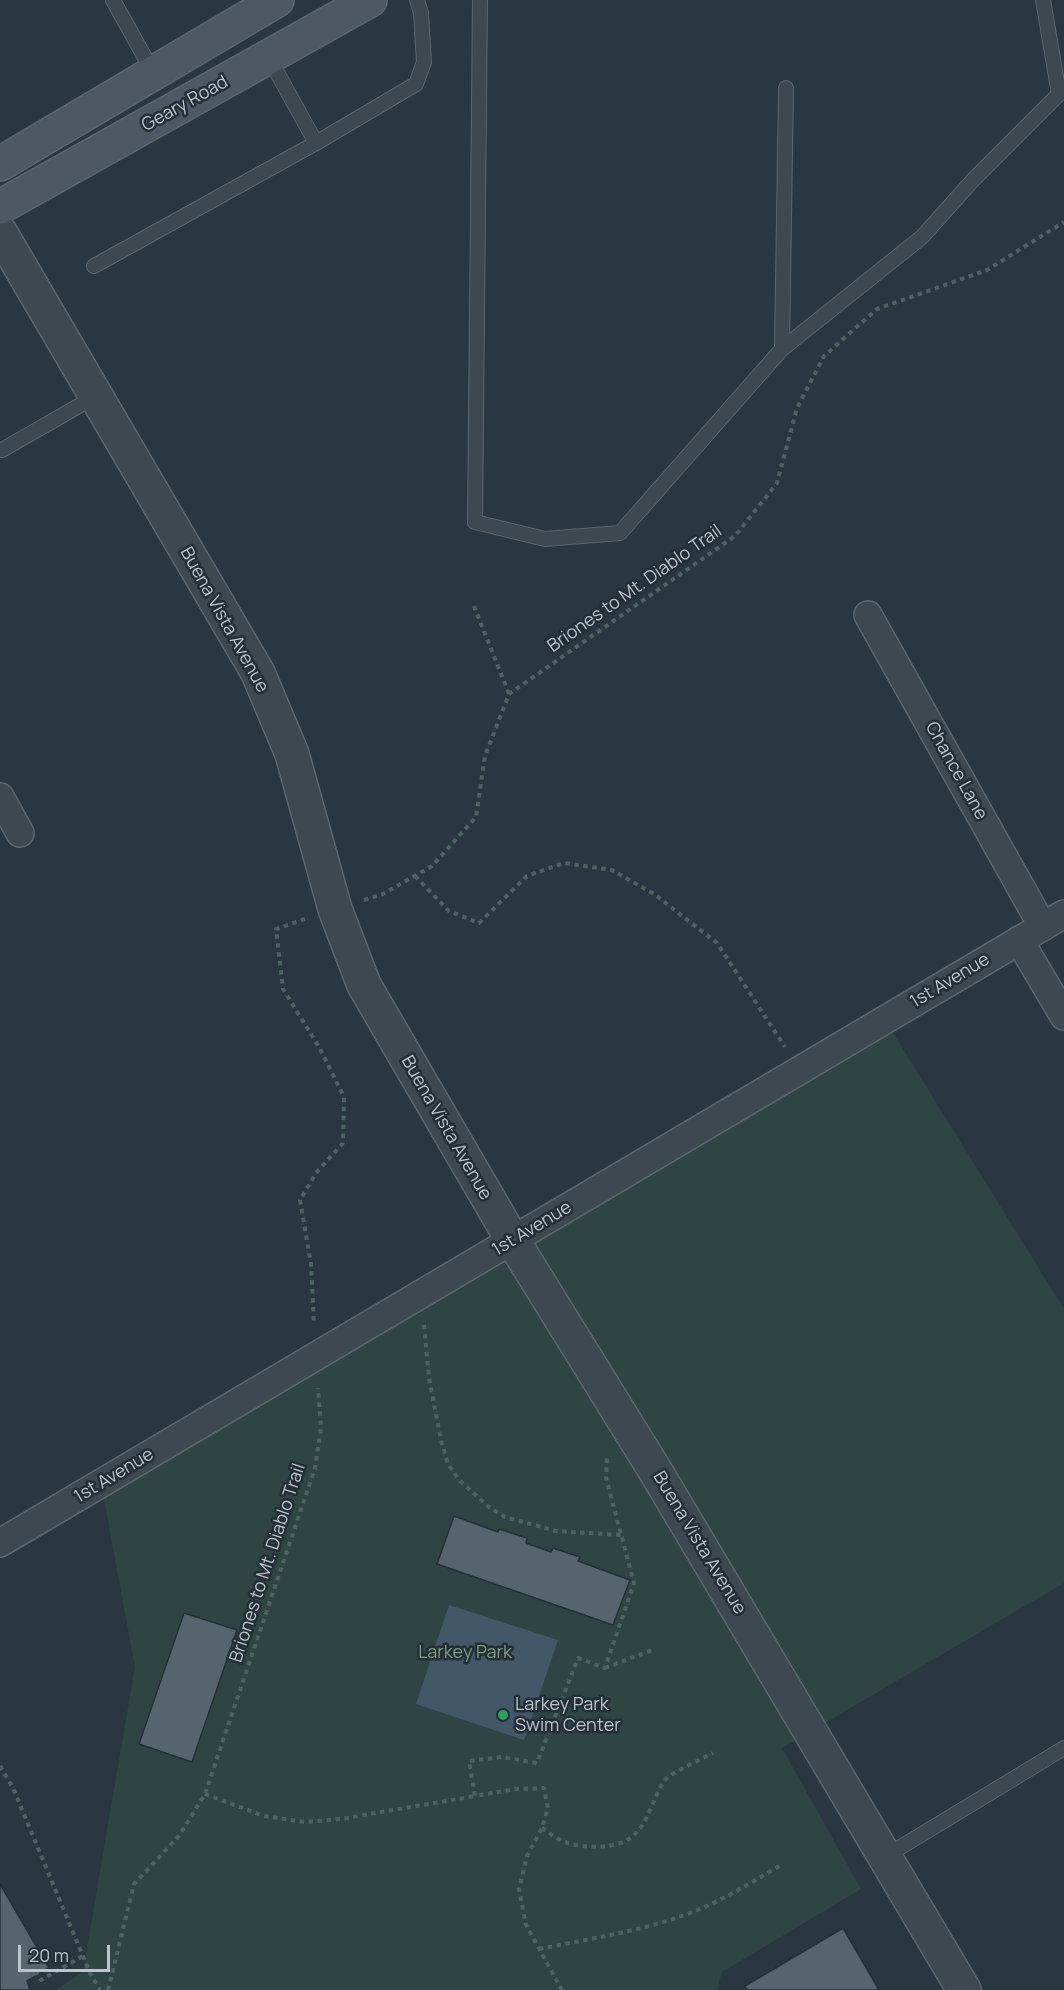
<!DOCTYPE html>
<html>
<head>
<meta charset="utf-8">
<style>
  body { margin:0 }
  #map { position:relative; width:1064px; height:1990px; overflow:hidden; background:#2a3741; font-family:Manrope,sans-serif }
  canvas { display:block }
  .scale { position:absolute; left:18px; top:1945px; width:92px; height:27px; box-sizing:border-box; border:3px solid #bbc3cb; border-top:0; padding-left:8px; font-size:18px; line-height:21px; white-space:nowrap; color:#bbc3cb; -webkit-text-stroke:4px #232e37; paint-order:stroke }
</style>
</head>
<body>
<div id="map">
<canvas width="1064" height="1990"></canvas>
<div class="scale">20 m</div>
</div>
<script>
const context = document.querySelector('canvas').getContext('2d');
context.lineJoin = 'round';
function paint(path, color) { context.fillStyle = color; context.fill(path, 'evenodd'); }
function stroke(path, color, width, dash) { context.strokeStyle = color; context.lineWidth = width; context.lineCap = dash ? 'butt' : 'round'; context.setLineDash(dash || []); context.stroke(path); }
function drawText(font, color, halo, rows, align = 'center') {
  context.font = font + ' Manrope,sans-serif'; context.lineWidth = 5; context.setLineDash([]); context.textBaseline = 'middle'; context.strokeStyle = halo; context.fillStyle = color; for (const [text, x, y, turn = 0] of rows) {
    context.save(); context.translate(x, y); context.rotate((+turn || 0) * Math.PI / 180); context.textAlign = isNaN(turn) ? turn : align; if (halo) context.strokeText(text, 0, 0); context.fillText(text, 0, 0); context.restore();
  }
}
const green = new Path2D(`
  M885 1020 1064 1309V1583L782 1748 861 1889 722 1972 717 1990H57L83 1971 135 1667 101 1483Z`);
const water = new Path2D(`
  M449 1605 558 1640 524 1740 416 1704Z`);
const building = new Path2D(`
  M454 1516 498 1532 499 1529 527 1538 526 1543 551 1552 553 1548 580 1557 578 1561 630 1580 613 1625 437 1564Z
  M184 1613 237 1630 192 1762 139 1744Z
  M0 1884 49 1968 27 1981 30 1990H0Z
  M843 1928 879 1990H747L745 1986Z`);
const path = new Path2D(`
  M474 606 509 694
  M415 876 449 911 479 923 527 876 564 863 612 870 654 894 717 943 785 1047
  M364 900 383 894 432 866 476 817 485 756 509 694 735 536 777 483 797 408 824 356 877 309 987 270 1064 222
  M305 919 276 929 283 989 319 1047 344 1097 343 1143 316 1173 300 1200 311 1264 314 1324
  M424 1325 429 1378 441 1440 448 1464 459 1480 489 1507 505 1517 556 1531 621 1535
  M605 1668 652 1650
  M0 1766 13 1788 90 1973 100 1990
  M205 1794 264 1816 305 1822 341 1819 475 1796
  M542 1828C549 1833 557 1839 565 1842 585 1849 621 1850 636 1833 650 1819 653 1796 665 1780 671 1773 703 1758 713 1753
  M539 1949C593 1938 650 1930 700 1909 728 1897 754 1881 781 1865
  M35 1971 41 1980 83 1956
  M29 1975 42 1967
  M108 1990 134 1884 179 1836 205 1794 315 1468 321 1428 318 1388
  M562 1990 526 1925 519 1889 527 1856 542 1828 548 1808 544 1788 515 1789 475 1796 469 1761 502 1757 537 1763 578 1658 605 1668 634 1583 606 1478 607 1456`);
const service = new Path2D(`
  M113 0 154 74
  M480 0 475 522 545 539 620 533 782 349 922 237 973 180 1059 94 1043 0
  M316 143 416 84 424 62 421 13 417 0
  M94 266 316 143 269 58
  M782 349 786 88
  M2 450 96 396
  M886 1856 1064 1748`);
const minor = new Path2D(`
  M868 615 1043 927
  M0 797 20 833
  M1019 940 1064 1016
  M0 1543 1064 914`);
const tertiary = new Path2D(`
  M0 232 258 673 292 754 335 909 364 985 513 1241 656 1472 964 1990`);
const secondary = new Path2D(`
  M0 164 277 0
  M0 207 370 0`);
const markers = [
  [503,1715,6,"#2e9e5b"]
];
const streetNames = [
  ["Geary Road",185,104,-29],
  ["Briones to Mt. Diablo Trail",635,589,-35],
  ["Buena Vista Avenue",224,620,61],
  ["Chance Lane",956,771,61],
  ["1st Avenue",950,981,-31],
  ["Buena Vista Avenue",446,1128,60],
  ["1st Avenue",532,1229,-31],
  ["1st Avenue",114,1476,-31],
  ["Buena Vista Avenue",699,1543,59],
  ["Briones to Mt. Diablo Trail",268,1563,-72]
];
const parkNames = [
  ["Larkey Park",465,1653]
];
const poiNames = [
  ["Larkey Park",515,1705],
  ["Swim Center",515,1726]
];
paint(green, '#2f4544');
paint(water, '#425768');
paint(building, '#56646e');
stroke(building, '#253038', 1.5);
stroke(service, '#5c666e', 16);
stroke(minor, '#5c666e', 30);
stroke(tertiary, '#5c666e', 36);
stroke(secondary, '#5c666e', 36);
stroke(path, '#4e6262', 4, [4.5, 4.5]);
stroke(service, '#3e4851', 14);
stroke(minor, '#3e4851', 27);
stroke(tertiary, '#3e4851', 33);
stroke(secondary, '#4d5864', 33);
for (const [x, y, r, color] of markers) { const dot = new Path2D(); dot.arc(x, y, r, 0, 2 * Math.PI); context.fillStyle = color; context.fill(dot); stroke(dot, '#232e37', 2); }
drawText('18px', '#bbc3cb', '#232e37', streetNames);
drawText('18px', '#7c9e80', '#232e37', parkNames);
drawText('18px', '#bbc3cb', '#232e37', poiNames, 'left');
</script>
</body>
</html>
